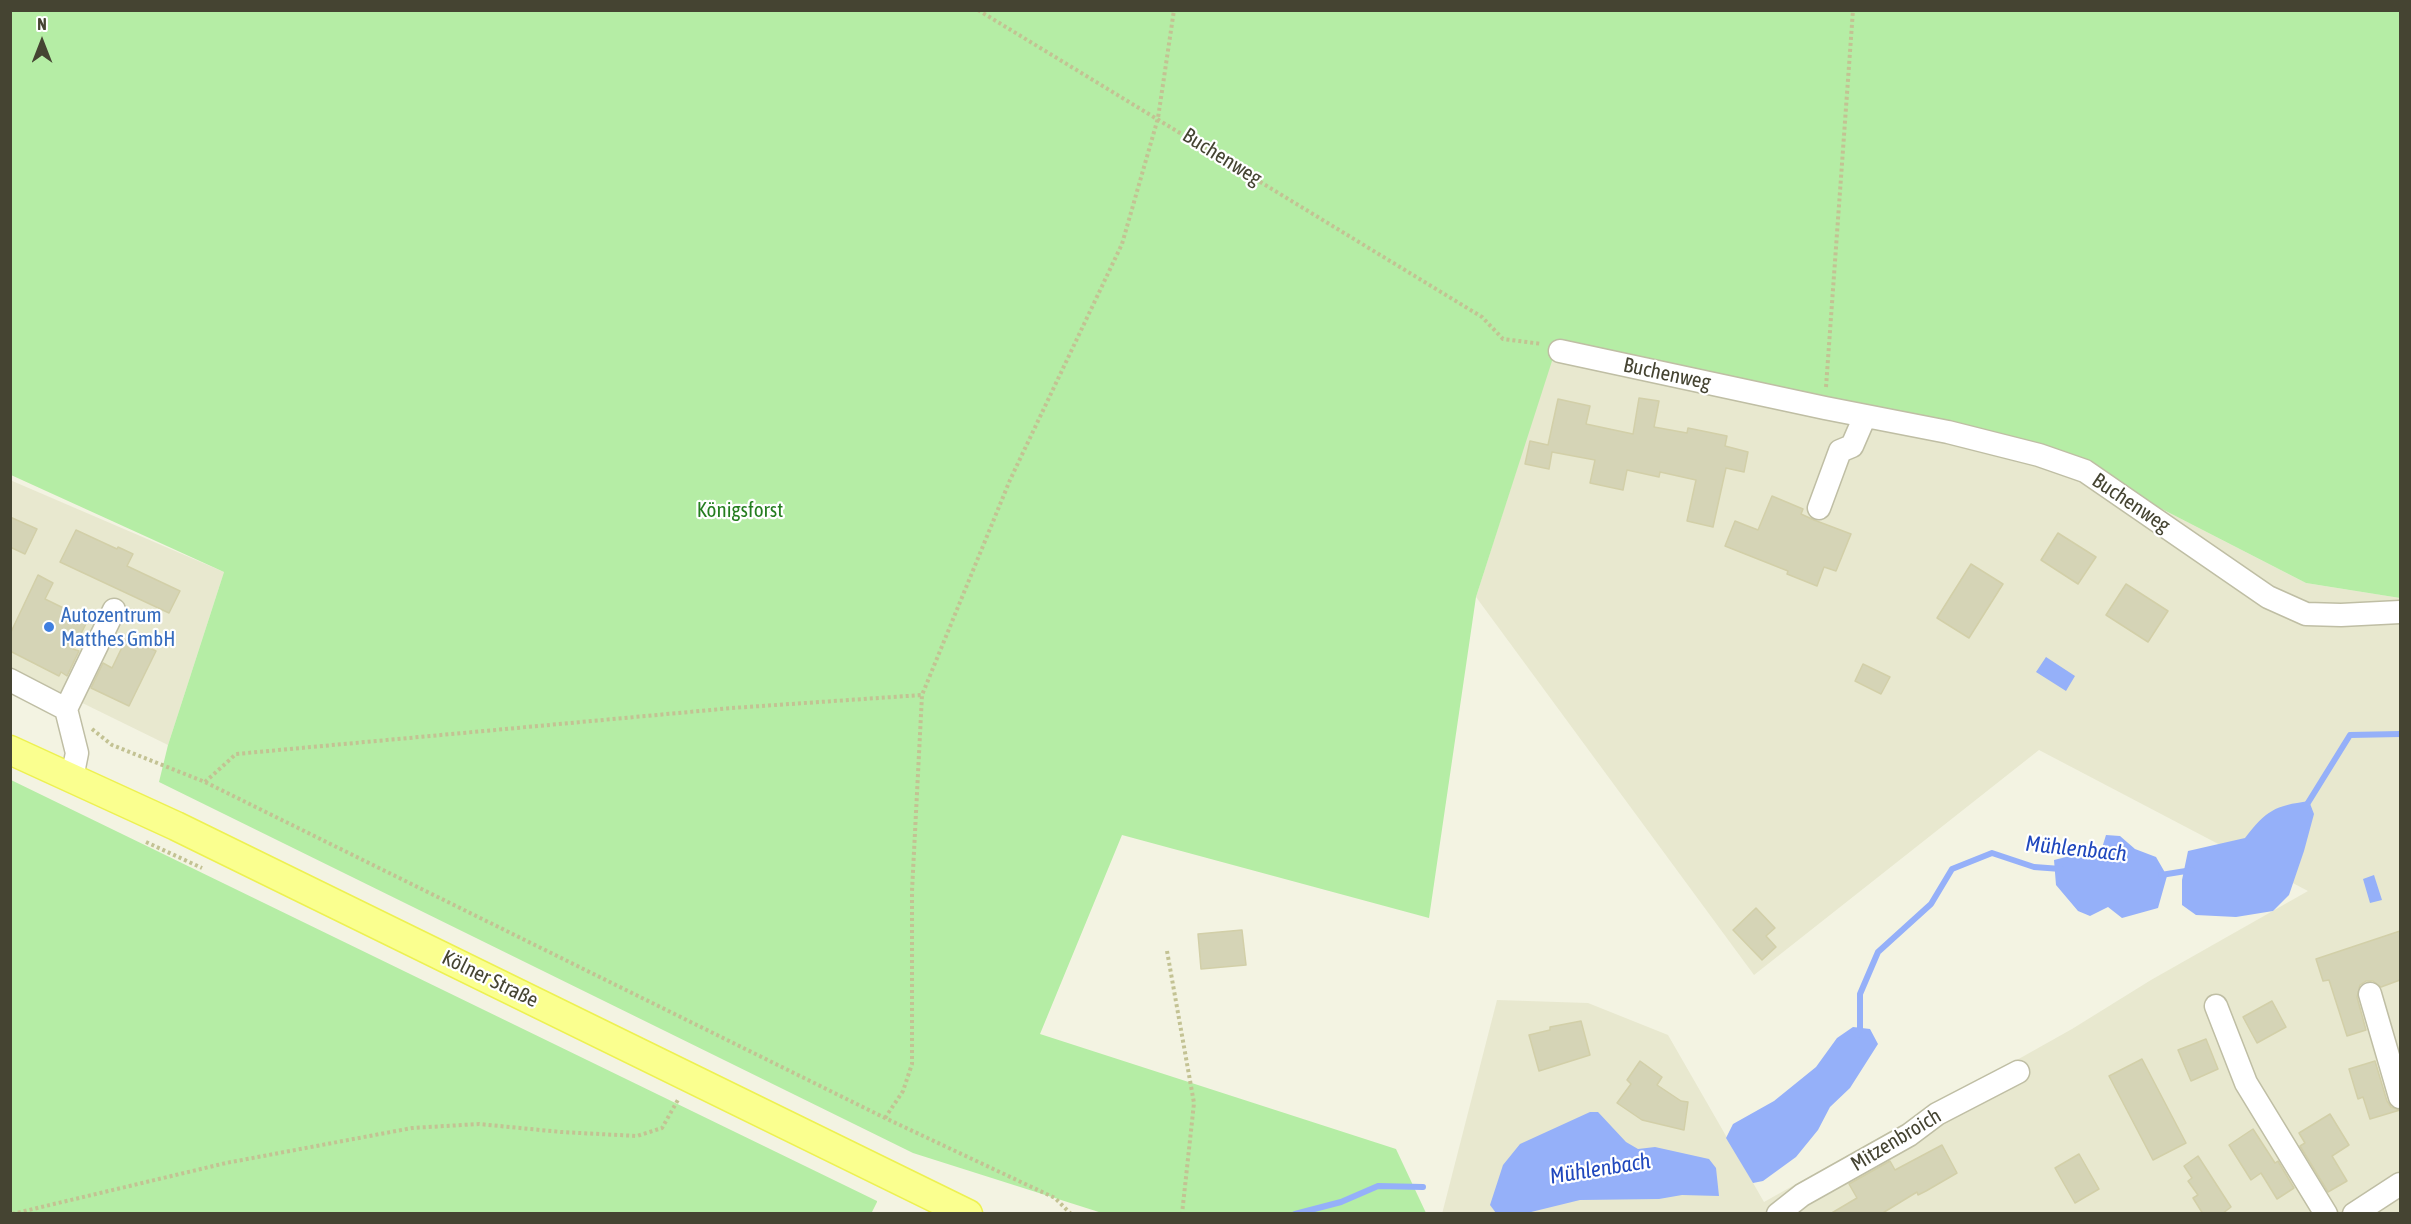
<!DOCTYPE html>
<html>
<head>
<meta charset="utf-8">
<style>
  body { margin:0 }
  #map { position:relative; width:2411px; height:1224px; overflow:hidden; background:#f3f3e2; font-family:"Asap Condensed",sans-serif }
  canvas { display:block }
  .frame { position:absolute; inset:0; border:12px solid #454432; pointer-events:none }
  .north { position:absolute; left:12px; top:12px; width:60px; height:60px; -webkit-text-stroke:4px #fff; paint-order:stroke; rotate:0deg; font-size:16px; font-weight:700; line-height:24px; text-align:center; color:#454432 }
  .north::after { content:''; display:block; margin:auto; width:21px; height:27px; background:#454432; clip-path:polygon(50% 0,100% 100%,50% 72%,0 100%) }
</style>
</head>
<body>
<div id="map">
<canvas width="2411" height="1224"></canvas>
<div class="frame"></div>
<div class="north">N</div>
</div>
<script>
const context = document.querySelector('canvas').getContext('2d');
context.lineJoin = 'round';
function paint(path, color) { context.fillStyle = color; context.fill(path, 'evenodd'); }
function stroke(path, color, width, dash) { context.strokeStyle = color; context.lineWidth = width; context.lineCap = dash ? 'butt' : 'round'; context.setLineDash(dash || []); context.stroke(path); }
function drawText(font, color, halo, rows, align = 'center') {
  context.font = font + ' "Asap Condensed",sans-serif'; context.lineWidth = 4.5; context.setLineDash([]); context.textBaseline = 'middle'; context.strokeStyle = halo; context.fillStyle = color; for (const [text, x, y, turn = 0] of rows) {
    context.save(); context.translate(x, y); context.rotate((+turn || 0) * Math.PI / 180); context.textAlign = isNaN(turn) ? turn : align; if (halo) context.strokeText(text, 0, 0); context.fillText(text, 0, 0); context.restore();
  }
}
const residential = new Path2D(`
  M1551 361 2080 467 2306 583 2400 598V1213L1442 1214 1497 1000 1588 1003 1668 1035 1764 1202 2072 1029 2151 980 2308 891 2039 750 1754 975 1476 597Z
  M10 480 224 572 168 745 11 668Z`);
const green = new Path2D(`
  M10 11H2400V598L2306 583 2080 467 1552 361 1476 597 1429 918 1122 835 1040 1034 1396 1149 1426 1213H1102L913 1153 159 782 168 745 224 572 11 475Z
  M11 780 877 1201V1202L871 1214 11 1213Z`);
const water = new Path2D(`
  M2046 657 2075 676 2066 691 2036 672Z
  M2309 801 2314 814 2304 851 2289 895 2273 911 2236 917 2196 915 2182 905V880L2188 851 2245 838C2267 810 2274 806 2309 801Z
  M2106 835 2120 836 2135 849 2156 857 2167 876 2158 908 2122 918 2108 907 2090 916 2078 911 2056 885 2054 860 2102 848Z
  M2374 875 2382 900 2370 903 2363 879Z
  M1853 1027 1870 1029 1878 1044 1850 1088 1830 1107 1818 1130 1796 1157 1763 1181 1753 1183 1726 1138 1733 1124 1774 1101 1816 1067 1837 1038Z
  M1590 1112H1598L1626 1142 1638 1149 1655 1147 1709 1159 1716 1168 1719 1196 1682 1195 1659 1199 1580 1200 1527 1213H1496L1490 1205 1503 1165 1520 1144Z`);
const stream = new Path2D(`
  M2306 806 2350 735 2400 734
  M2161 875 2192 870
  M1857 1035 1860 1028V994L1878 952 1931 904 1952 869 1992 853 2034 867 2061 869
  M1295 1214 1341 1202 1378 1186 1423 1187`);
const building = new Path2D(`
  M1639 398 1659 401 1654 427 1687 433 1688 428 1727 436 1725 446 1748 452 1744 472 1726 468 1713 527 1687 521 1696 480 1660 472 1659 477 1627 470 1623 490 1590 483 1595 460 1552 452 1549 469 1525 464 1530 441 1548 445 1558 399 1590 406 1586 424 1633 434Z
  M1772 496 1803 509 1801 514 1814 520 1851 534 1836 571 1824 567 1817 586 1787 574 1788 571 1725 546 1735 521 1758 530Z
  M10 517 37 529 25 554 10 547Z
  M76 530 117 549 118 547 133 554 127 566 180 591 169 613 60 562Z
  M2058 533 2096 557 2078 584 2041 560Z
  M1971 564 2003 584 1969 638 1937 618Z
  M38 575 53 583 45 599 88 620 73 649 79 651 67 676 61 672 59 676 10 651V634Z
  M2126 584 2168 611 2148 642 2106 615Z
  M127 637 156 651 129 706 91 688 103 663 112 668Z
  M1863 664 1890 677 1881 694 1855 681Z
  M1756 908 1775 928 1766 936 1776 947 1762 960 1733 930Z
  M1242 930 1246 965 1201 969 1198 934Z
  M2400 931V980L2381 987 2373 981H2366L2360 985 2357 997 2366 1030 2347 1036 2329 980 2323 981 2316 959Z
  M2272 1001 2286 1027 2257 1043 2243 1017Z
  M1581 1021 1590 1055 1539 1071 1529 1035 1550 1030V1027Z
  M2206 1039 2218 1069 2191 1081 2178 1050Z
  M2142 1059 2186 1143 2153 1160 2109 1076Z
  M1640 1061 1662 1077 1657 1085 1681 1101 1688 1102 1684 1130 1642 1120 1617 1103 1631 1084 1627 1080Z
  M2375 1061 2387 1101 2391 1107 2400 1110 2370 1119 2363 1097 2358 1099 2349 1069Z
  M2330 1114 2349 1145 2332 1156 2347 1181 2328 1192 2300 1146 2305 1143 2299 1133Z
  M2253 1129 2275 1163 2278 1161 2294 1188 2277 1199 2261 1173 2251 1180 2229 1145Z
  M1942 1145 1957 1173 1926 1191 1918 1195 1917 1192 1881 1214H1830L1857 1198 1849 1184 1890 1161 1895 1170Z
  M2079 1154 2099 1189 2075 1203 2055 1168Z
  M2198 1156 2231 1207 2222 1214H2203L2193 1198 2198 1195 2188 1181 2192 1178 2184 1166Z`);
const path = new Path2D(`
  M978 10 1482 317 1503 339 1542 344
  M1826 387 1853 10
  M92 729 112 745 205 782 885 1118 1055 1198 1071 1214
  M205 782 236 754 732 708 922 695
  M146 842 202 868
  M1167 951 1194 1103 1182 1214
  M885 1118 903 1091 912 1064V891L922 695 1010 480 1122 244 1158 118 1174 10
  M12 1214 226 1163 412 1128 479 1124 561 1132 637 1136 662 1128 679 1098`);
const minor = new Path2D(`
  M1560 351 1825 408 1948 432 2039 455 2085 471 2268 597 2306 614 2341 615 2400 612
  M1819 508 1840 451 1852 446 1865 416
  M10 680 66 709 77 753 72 778
  M66 709 114 610
  M2370 994 2400 1097
  M2216 1006 2246 1083 2326 1214
  M1778 1214 1802 1195 1909 1135 1937 1114 2018 1072
  M2354 1214 2400 1184`);
const major = new Path2D(`
  M10 750 176 826 968 1214`);
const markers = [
  [49,627,6,"#3f7fe0"]
];
const streetNames = [
  ["Buchenweg",1222,157,32],
  ["Buchenweg",1667,374,12],
  ["Buchenweg",2131,503,34],
  ["Kölner Straße",490,979,26],
  ["Mitzenbroich",1896,1140,-31]
];
const parkNames = [
  ["Königsforst",740,510]
];
const shopNames = [
  ["Autozentrum",61,615],
  ["Matthes GmbH",61,639]
];
const waterNames = [
  ["Mühlenbach",2076,849,6],
  ["Mühlenbach",1600,1169,-9]
];
paint(residential, '#e8e8cf');
paint(green, '#b5eda5');
paint(water, '#95b0f9');
stroke(stream, '#95b0f9', 6);
paint(building, '#d5d4b6');
stroke(building, '#d2cfa8', 1.5);
stroke(minor, '#bfbea4', 25);
stroke(major, '#edf151', 31);
stroke(path, '#c3c293', 4, [3, 3]);
stroke(minor, '#fff', 22);
stroke(major, '#faff8f', 28);
for (const [x, y, r, color] of markers) { const dot = new Path2D(); dot.arc(x, y, r, 0, 2 * Math.PI); context.fillStyle = color; context.fill(dot); stroke(dot, '#fff', 2); }
drawText('21px', '#454432', '#fff', streetNames);
drawText('21px', '#247d1f', '#fff', parkNames);
drawText('21px', '#366cbe', '#fff', shopNames, 'left');
drawText('italic 22px', '#1f47bd', '#fff', waterNames);
</script>
</body>
</html>
